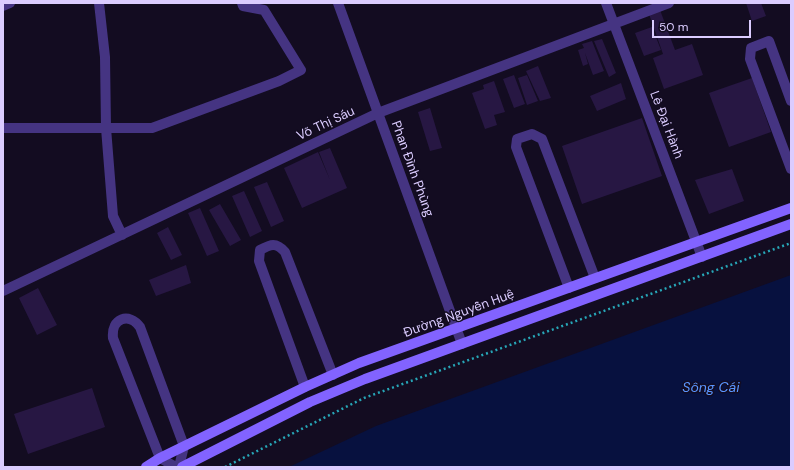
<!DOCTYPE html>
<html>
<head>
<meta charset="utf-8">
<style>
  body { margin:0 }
  #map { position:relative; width:794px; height:470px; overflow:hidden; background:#130c21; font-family:"DM Sans",sans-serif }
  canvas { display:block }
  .frame { position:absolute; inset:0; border:4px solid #dbccff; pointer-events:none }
  .scale { position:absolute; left:652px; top:20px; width:99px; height:18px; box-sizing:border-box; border:2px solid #dbccff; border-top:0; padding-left:5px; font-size:12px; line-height:14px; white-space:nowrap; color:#dbccff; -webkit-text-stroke:3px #130c21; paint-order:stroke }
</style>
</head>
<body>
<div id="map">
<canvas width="794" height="470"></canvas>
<div class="frame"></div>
<div class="scale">50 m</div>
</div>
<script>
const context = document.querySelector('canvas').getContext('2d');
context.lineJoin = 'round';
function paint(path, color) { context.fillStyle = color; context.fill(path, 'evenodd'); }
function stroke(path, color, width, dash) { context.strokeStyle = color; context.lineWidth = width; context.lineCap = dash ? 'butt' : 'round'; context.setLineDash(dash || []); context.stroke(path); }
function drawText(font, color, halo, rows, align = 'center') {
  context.font = font + ' "DM Sans",sans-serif'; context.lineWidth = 3; context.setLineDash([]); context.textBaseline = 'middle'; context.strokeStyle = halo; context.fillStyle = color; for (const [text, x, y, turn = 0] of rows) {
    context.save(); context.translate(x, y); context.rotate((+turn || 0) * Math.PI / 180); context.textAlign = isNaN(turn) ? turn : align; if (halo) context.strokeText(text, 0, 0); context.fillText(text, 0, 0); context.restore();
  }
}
const water = new Path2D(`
  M791 275V467H289L376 426Z`);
const building = new Path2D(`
  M746 3H761L766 16 752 21Z
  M660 10 675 50 692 44 703 75 664 89 653 58 663 54 649 14Z
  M652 27 661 50 644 56 635 33Z
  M602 39 616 73 609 77 594 41Z
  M592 41 604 71 593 75 585 53 588 64 583 66 578 50 584 48 582 44Z
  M538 66 551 98 540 101 526 71Z
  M514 75 525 104 514 108 503 79Z
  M527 75 538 101 527 105 518 78Z
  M752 78 771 132 729 147 709 93Z
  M494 81 505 112 494 115 497 125 485 129 472 93 484 89 483 85Z
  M621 83 626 99 597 111 590 96Z
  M430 108 442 148 430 151 418 112Z
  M642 118 662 176 582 204 562 146Z
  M330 148 347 188 302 208 284 168 318 152 330 180 319 152Z
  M732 169 744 201 709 214 695 180Z
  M267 182 284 221 271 227 254 187Z
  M244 191 262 231 250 237 232 196Z
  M220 204 241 240 230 246 209 210Z
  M200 208 219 251 207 256 188 213Z
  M168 227 182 255 171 260 157 233Z
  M186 265 191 283 156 296 149 280Z
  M38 288 57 325 37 335 19 298Z
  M92 388 105 427 28 454 14 414Z`);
const path = new Path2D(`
  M225 467 364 398 791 243`);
const minor = new Path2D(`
  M99 3 105 57 106 128 113 216 122 235
  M338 3 462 344
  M606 3 702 257
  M3 6 10 3
  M791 101 769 41 751 48 750 59 791 169
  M3 128H152L279 81 301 70 264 10 243 6 242 3
  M569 288 516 147 517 139 532 134 542 139 595 278
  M3 291 378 113 669 3
  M305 387 259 261 260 250C271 244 276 242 285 252L333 375
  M176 467 160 458 113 338C111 318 129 312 140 327L184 446 179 467`);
const secondary = new Path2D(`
  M146 467 160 458 305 387 359 363 791 208
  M182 467 310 402 365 379 791 224`);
const streetNames = [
  ["Võ Thị Sáu",326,124,-25],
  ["Lê Đại Hành",666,125,69],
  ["Phan Đình Phùng",412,169,70],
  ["Đường Nguyễn Huệ",459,314,-20]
];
const waterNames = [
  ["Sông Cái",711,388]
];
paint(water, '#07113f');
paint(building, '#271743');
stroke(path, '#27a6b7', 2.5, [2, 3]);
stroke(minor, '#453482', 10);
stroke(secondary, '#8263ff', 10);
drawText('13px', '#dbccff', '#130c21', streetNames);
drawText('italic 14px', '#5a95ff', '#130c21', waterNames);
</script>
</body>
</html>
